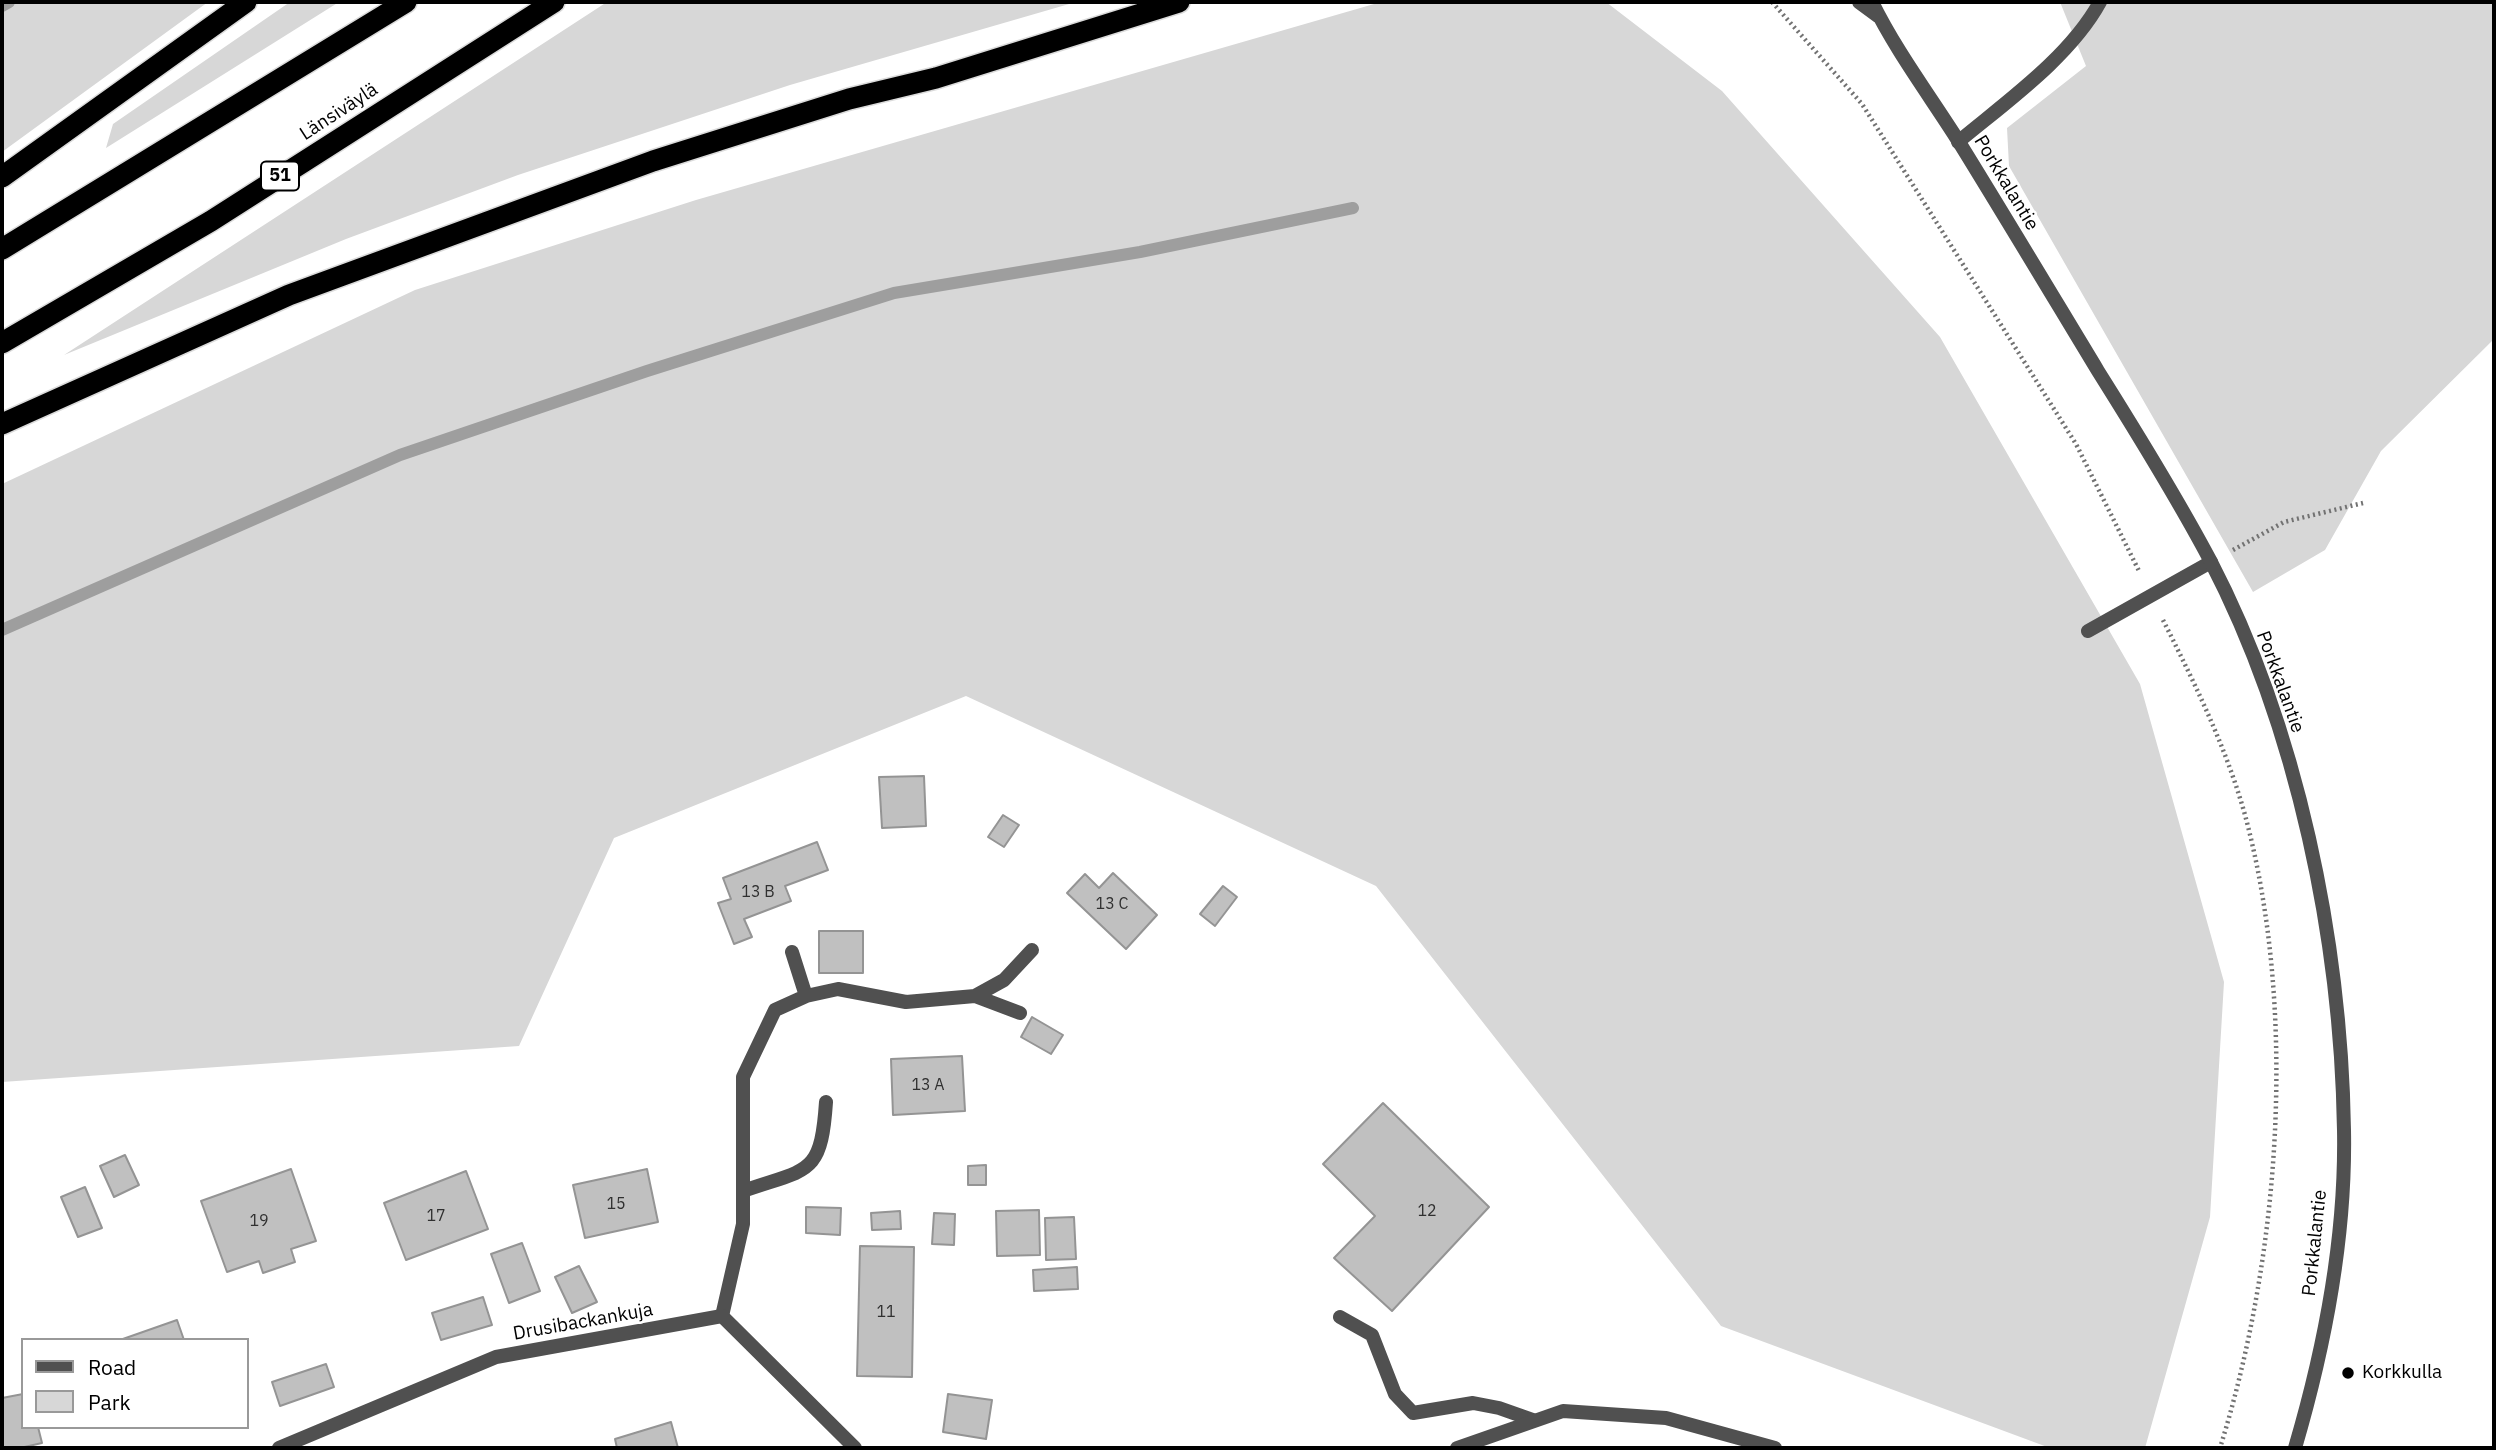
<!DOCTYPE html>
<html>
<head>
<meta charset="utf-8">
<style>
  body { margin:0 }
  #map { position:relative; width:2496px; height:1450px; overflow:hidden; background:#fff; font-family:"IBM Plex Sans",sans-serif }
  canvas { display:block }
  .frame { position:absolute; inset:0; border:4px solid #000; pointer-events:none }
  .legend { position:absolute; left:21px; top:1338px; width:228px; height:91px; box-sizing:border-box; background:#fff; border:2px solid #999; margin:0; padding:9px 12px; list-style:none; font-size:21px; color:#000 }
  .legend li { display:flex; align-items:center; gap:14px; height:35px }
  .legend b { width:35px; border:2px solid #999 }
</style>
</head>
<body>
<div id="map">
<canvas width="2496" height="1450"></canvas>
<div class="frame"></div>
<ul class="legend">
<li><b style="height:9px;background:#505050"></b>Road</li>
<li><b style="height:19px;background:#d7d7d7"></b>Park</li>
</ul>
</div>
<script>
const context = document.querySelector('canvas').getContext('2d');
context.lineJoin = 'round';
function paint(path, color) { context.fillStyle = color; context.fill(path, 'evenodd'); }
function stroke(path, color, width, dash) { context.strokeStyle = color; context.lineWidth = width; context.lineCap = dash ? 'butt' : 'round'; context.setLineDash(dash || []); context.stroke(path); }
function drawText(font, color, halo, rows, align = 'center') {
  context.font = font + ' "IBM Plex Sans",sans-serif'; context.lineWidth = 5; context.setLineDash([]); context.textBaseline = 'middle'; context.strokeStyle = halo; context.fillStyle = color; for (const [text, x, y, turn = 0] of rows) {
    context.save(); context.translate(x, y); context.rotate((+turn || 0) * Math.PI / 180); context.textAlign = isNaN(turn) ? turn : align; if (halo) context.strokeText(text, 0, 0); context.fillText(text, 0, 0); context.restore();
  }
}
const green = new Path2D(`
  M2 2H208L2 152Z
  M290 2H339L106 148 113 124Z
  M607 2H1076L790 85 518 175 346 239 64 355Z
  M1381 2H1606L1722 91 1940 337 2140 684 2224 982 2210 1217 2145 1448H2050L1721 1326 1376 886 966 696 614 838 519 1046 2 1082V484L415 290 696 200Z
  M2060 2H2494V339L2381 451 2325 550 2253 592 2009 166 2007 128 2086 66Z`);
const stream = new Path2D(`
  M2 6 9 2
  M2 630 400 455 647 371 894 293 1140 252 1353 208`);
const building = new Path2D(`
  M924 776 926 826 882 828 879 777Z
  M1003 815 1019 825 1004 847 988 837Z
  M817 842 828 870 785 886 791 901 744 919 752 937 734 944 718 903 731 899 723 878Z
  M1113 873 1157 915 1126 949 1067 893 1085 874 1099 888Z
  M1223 886 1237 897 1215 926 1200 914Z
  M819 931H863V973H819Z
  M1032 1017 1063 1035 1051 1054 1021 1037Z
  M962 1056 965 1111 893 1115 891 1059Z
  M1383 1103 1489 1207 1392 1311 1334 1258 1375 1216 1323 1164Z
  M125 1155 139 1185 114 1197 100 1166Z
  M986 1165V1185H968V1166Z
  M291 1169 316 1241 291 1249 295 1262 263 1273 259 1261 227 1272 201 1201Z
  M647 1169 658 1222 585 1238 573 1185Z
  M466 1171 488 1229 406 1260 384 1203Z
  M85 1187 102 1228 78 1237 61 1197Z
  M806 1207 841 1208 840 1235 806 1233Z
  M1039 1210 1040 1255 997 1256 996 1211Z
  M900 1211 901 1229 872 1230 871 1213Z
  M934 1213 955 1214 954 1245 932 1244Z
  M1074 1217 1076 1259 1046 1260 1045 1218Z
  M522 1243 540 1291 509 1303 491 1254Z
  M860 1246 914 1247 912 1377 857 1376Z
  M579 1266 597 1302 572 1313 555 1277Z
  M1077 1267 1078 1289 1034 1291 1033 1270Z
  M483 1297 492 1325 441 1340 432 1313Z
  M177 1320 184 1340H120Z
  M326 1364 334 1387 280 1406 272 1382Z
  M23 1394V1427H38L42 1443 20 1448H2V1398Z
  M948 1394 992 1400 986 1439 943 1432Z
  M671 1422 678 1448H617L615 1439Z`);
const path = new Path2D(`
  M1772 2 1862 104 2076 444 2139 571
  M2233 550 2284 522 2363 503
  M2163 620C2195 684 2226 747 2245 815 2298 1012 2280 1255 2220 1448`);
const service = new Path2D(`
  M1958 142C2006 102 2070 57 2100 2
  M2088 631 2211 562
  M792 952 806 996
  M975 996 1020 1013
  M743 1191C808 1168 821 1177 826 1102
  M722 1316 743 1224V1077L775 1010 806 996 838 989 906 1002 975 996 1004 980 1032 950
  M1340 1317 1372 1335 1395 1394 1413 1413 1473 1403 1499 1408 1533 1420`);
const minor = new Path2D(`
  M279 1448 496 1357 722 1316 855 1448
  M1457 1448 1563 1411 1666 1418 1775 1448`);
const tertiary = new Path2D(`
  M1859 2 1878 16
  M1872 2C1896 51 1930 96 1959 142 2006 218 2052 295 2098 371 2137 433 2176 496 2210 560 2298 729 2341 941 2344 1130 2346 1237 2325 1346 2295 1448`);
const motorway = new Path2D(`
  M2 177 246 2
  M2 249 406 2
  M2 343 211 221 554 2
  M2 424 289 295 653 161 849 99 936 78 1179 2`);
const markers = [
  [2348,1373,7,"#000"]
];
const numberNames = [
  ["13 B",758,892],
  ["13 C",1112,904],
  ["13 A",928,1085],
  ["15",616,1204],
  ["12",1427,1211],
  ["17",436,1216],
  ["19",259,1221],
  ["11",886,1312]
];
const shields = [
  [280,176,38]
];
const shieldNames = [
  ["51",280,176]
];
const streetNames = [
  ["Länsiväylä",339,112,-33],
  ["Porkkalantie",2006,183,59],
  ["Porkkalantie",2280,682,70],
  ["Porkkalantie",2315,1243,-84],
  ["Drusibackankuja",583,1322,-10]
];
const poiNames = [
  ["Korkkulla",2362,1373]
];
paint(green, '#d7d7d7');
stroke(stream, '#9e9e9e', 12);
paint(building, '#c0c0c0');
stroke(building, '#949494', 2);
stroke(motorway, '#dbdbdb', 24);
stroke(path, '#727272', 4.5, [2, 3.5]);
stroke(service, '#505050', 14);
stroke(minor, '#505050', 14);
stroke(tertiary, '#505050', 14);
stroke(motorway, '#000', 21);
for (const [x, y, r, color] of markers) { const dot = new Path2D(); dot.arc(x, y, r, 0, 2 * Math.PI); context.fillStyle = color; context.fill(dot); stroke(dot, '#fff', 2.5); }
drawText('16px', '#303030', null, numberNames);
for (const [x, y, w] of shields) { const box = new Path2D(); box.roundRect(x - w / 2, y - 14.5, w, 29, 5); context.fillStyle = '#fff'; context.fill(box); stroke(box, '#000', 2); }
drawText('bold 18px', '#000', null, shieldNames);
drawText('19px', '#000', '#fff', streetNames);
drawText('19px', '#000', '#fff', poiNames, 'left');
</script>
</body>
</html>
